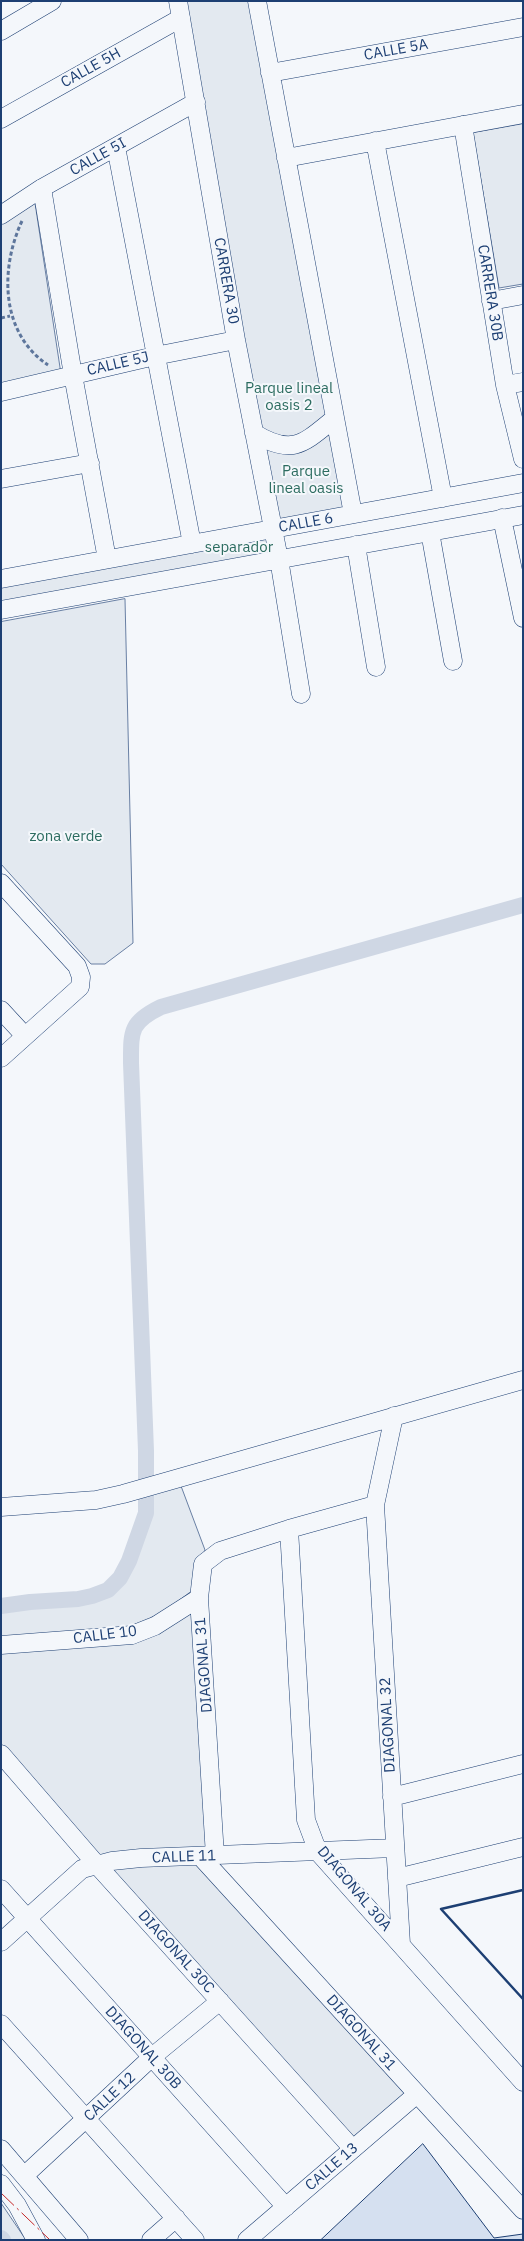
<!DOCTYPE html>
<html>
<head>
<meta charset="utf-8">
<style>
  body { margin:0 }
  #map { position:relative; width:524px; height:2241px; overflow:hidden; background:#f4f7fb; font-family:"IBM Plex Sans",sans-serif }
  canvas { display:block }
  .frame { position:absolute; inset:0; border:2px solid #1d3f73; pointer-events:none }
</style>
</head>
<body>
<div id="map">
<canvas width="524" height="2241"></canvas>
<div class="frame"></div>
</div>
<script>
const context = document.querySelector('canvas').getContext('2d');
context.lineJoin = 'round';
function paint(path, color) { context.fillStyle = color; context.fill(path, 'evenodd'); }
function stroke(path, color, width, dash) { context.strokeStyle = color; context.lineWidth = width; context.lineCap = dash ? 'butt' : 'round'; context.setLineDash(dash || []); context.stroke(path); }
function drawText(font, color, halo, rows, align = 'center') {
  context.font = font + ' "IBM Plex Sans",sans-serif'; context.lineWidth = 4; context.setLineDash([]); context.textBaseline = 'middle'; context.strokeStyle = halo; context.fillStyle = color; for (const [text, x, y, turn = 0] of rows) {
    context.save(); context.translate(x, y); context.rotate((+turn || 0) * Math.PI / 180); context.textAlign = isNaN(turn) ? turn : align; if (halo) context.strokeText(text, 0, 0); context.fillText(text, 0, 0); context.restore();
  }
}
const green = new Path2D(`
  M185 1H250L331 415 297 440 258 430Z
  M523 124V284L499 288 473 133Z
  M35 203 61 374 1 385V224Z
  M333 422 349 510 275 520 259 439 275 449Z
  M272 523 279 559 1 610V575Z
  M125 599 133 943 105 964H91L1 864V622Z
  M181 1486 205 1550 197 1565 193 1590 162 1613 123 1629 1 1638V1607L91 1597 108 1591 123 1580 132 1565 149 1516 150 1494Z
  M199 1598 215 1856H201L417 2094 353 2149 1 1754V1645L132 1635Z
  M1 2203 26 2240H1Z`);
const canal = new Path2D(`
  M1 1606 30 1602 78 1599 92 1596 108 1590 120 1578 129 1561 146 1513V1451L131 1063C131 1031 130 1022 161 1007L523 905
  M1 2238 3 2240`);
const building = new Path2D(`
  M423 2144 494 2238 523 2234V2240H321Z`);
const path = new Path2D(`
  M22 221C0 268 0 333 48 365
  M1 318 10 316`);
const minor = new Path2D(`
  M178 1 236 340 279 559 301 694
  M257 1 353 514
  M1 31 52 1
  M270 73 523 27
  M1 119 181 18
  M463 125 505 385 523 459
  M375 141 443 498
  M116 147 192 544
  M286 158 523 114
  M42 188 73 375 107 559
  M1 215 42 188 196 102
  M491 301 523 295
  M505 385 523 382
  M1 392 155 356 236 340
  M254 433C293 457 304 443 335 418
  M1 479 90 463
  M502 518 523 618
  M430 532 453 661
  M356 545 376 667
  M1 579 523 483
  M1 610 523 515
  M1 883 77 966 81 977 80 987 1 1058
  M1 1010 25 1036
  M394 1416 375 1505 401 1944
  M1 1507 96 1500 123 1494 523 1380
  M289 1529 306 1820 318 1852 523 2082
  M1 1645 132 1635 155 1626 199 1598
  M1 1754 97 1865 353 2149
  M392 1797 523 1764
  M200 1856 523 2210
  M215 1856 199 1598 203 1564 220 1551 289 1529 375 1505
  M397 1878 523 1847
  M1 1889 286 2207
  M1 1942 82 1869 112 1861 141 1858 395 1848
  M1 2024 195 2240
  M1 2149 79 2240
  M24 2176 152 2057 220 2001
  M1 2184 17 2205 36 2240
  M151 2240 176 2218
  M247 2240 417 2094`);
const wall = new Path2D(`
  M523 1890 441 1909 523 1999`);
const power = new Path2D(`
  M1 2193 50 2240`);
const streetNames = [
  ["CALLE 5A",396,50,-10],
  ["CALLE 5H",91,68,-29],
  ["CALLE 5I",98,157,-29],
  ["CARRERA 30",226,281,80],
  ["CARRERA 30B",490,293,81],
  ["CALLE 5J",118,364,-13],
  ["CALLE 6",306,523,-10],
  ["CALLE 10",105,1635,-7],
  ["DIAGONAL 31",204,1665,-94],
  ["DIAGONAL 32",388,1725,-93],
  ["CALLE 11",184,1857,-2],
  ["DIAGONAL 30A",354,1889,50],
  ["DIAGONAL 30C",176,1952,48],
  ["DIAGONAL 31",361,2033,48],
  ["DIAGONAL 30B",143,2048,48],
  ["CALLE 12",110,2097,-43],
  ["CALLE 13",332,2167,-41]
];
const parkNames = [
  ["Parque lineal",289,389],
  ["oasis 2",289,406],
  ["Parque",306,472],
  ["lineal oasis",306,489],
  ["separador",239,548],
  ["zona verde",66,837]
];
paint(green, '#e3e9f0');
stroke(green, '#687fa3', 1);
stroke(canal, '#cfd7e4', 16);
paint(building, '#d5e0f0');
stroke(building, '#1d3f73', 1);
stroke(minor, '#1d3f73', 19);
stroke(path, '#5e769c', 3, [4, 2.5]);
stroke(minor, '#f4f7fb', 18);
stroke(wall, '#1d3f73', 2.5);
stroke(power, '#c62828', 1, [18, 4, 2.5, 4]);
drawText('15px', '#1d3f73', '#f4f7fb', streetNames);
drawText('15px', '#2c6c60', '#f4f7fb', parkNames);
</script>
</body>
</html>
